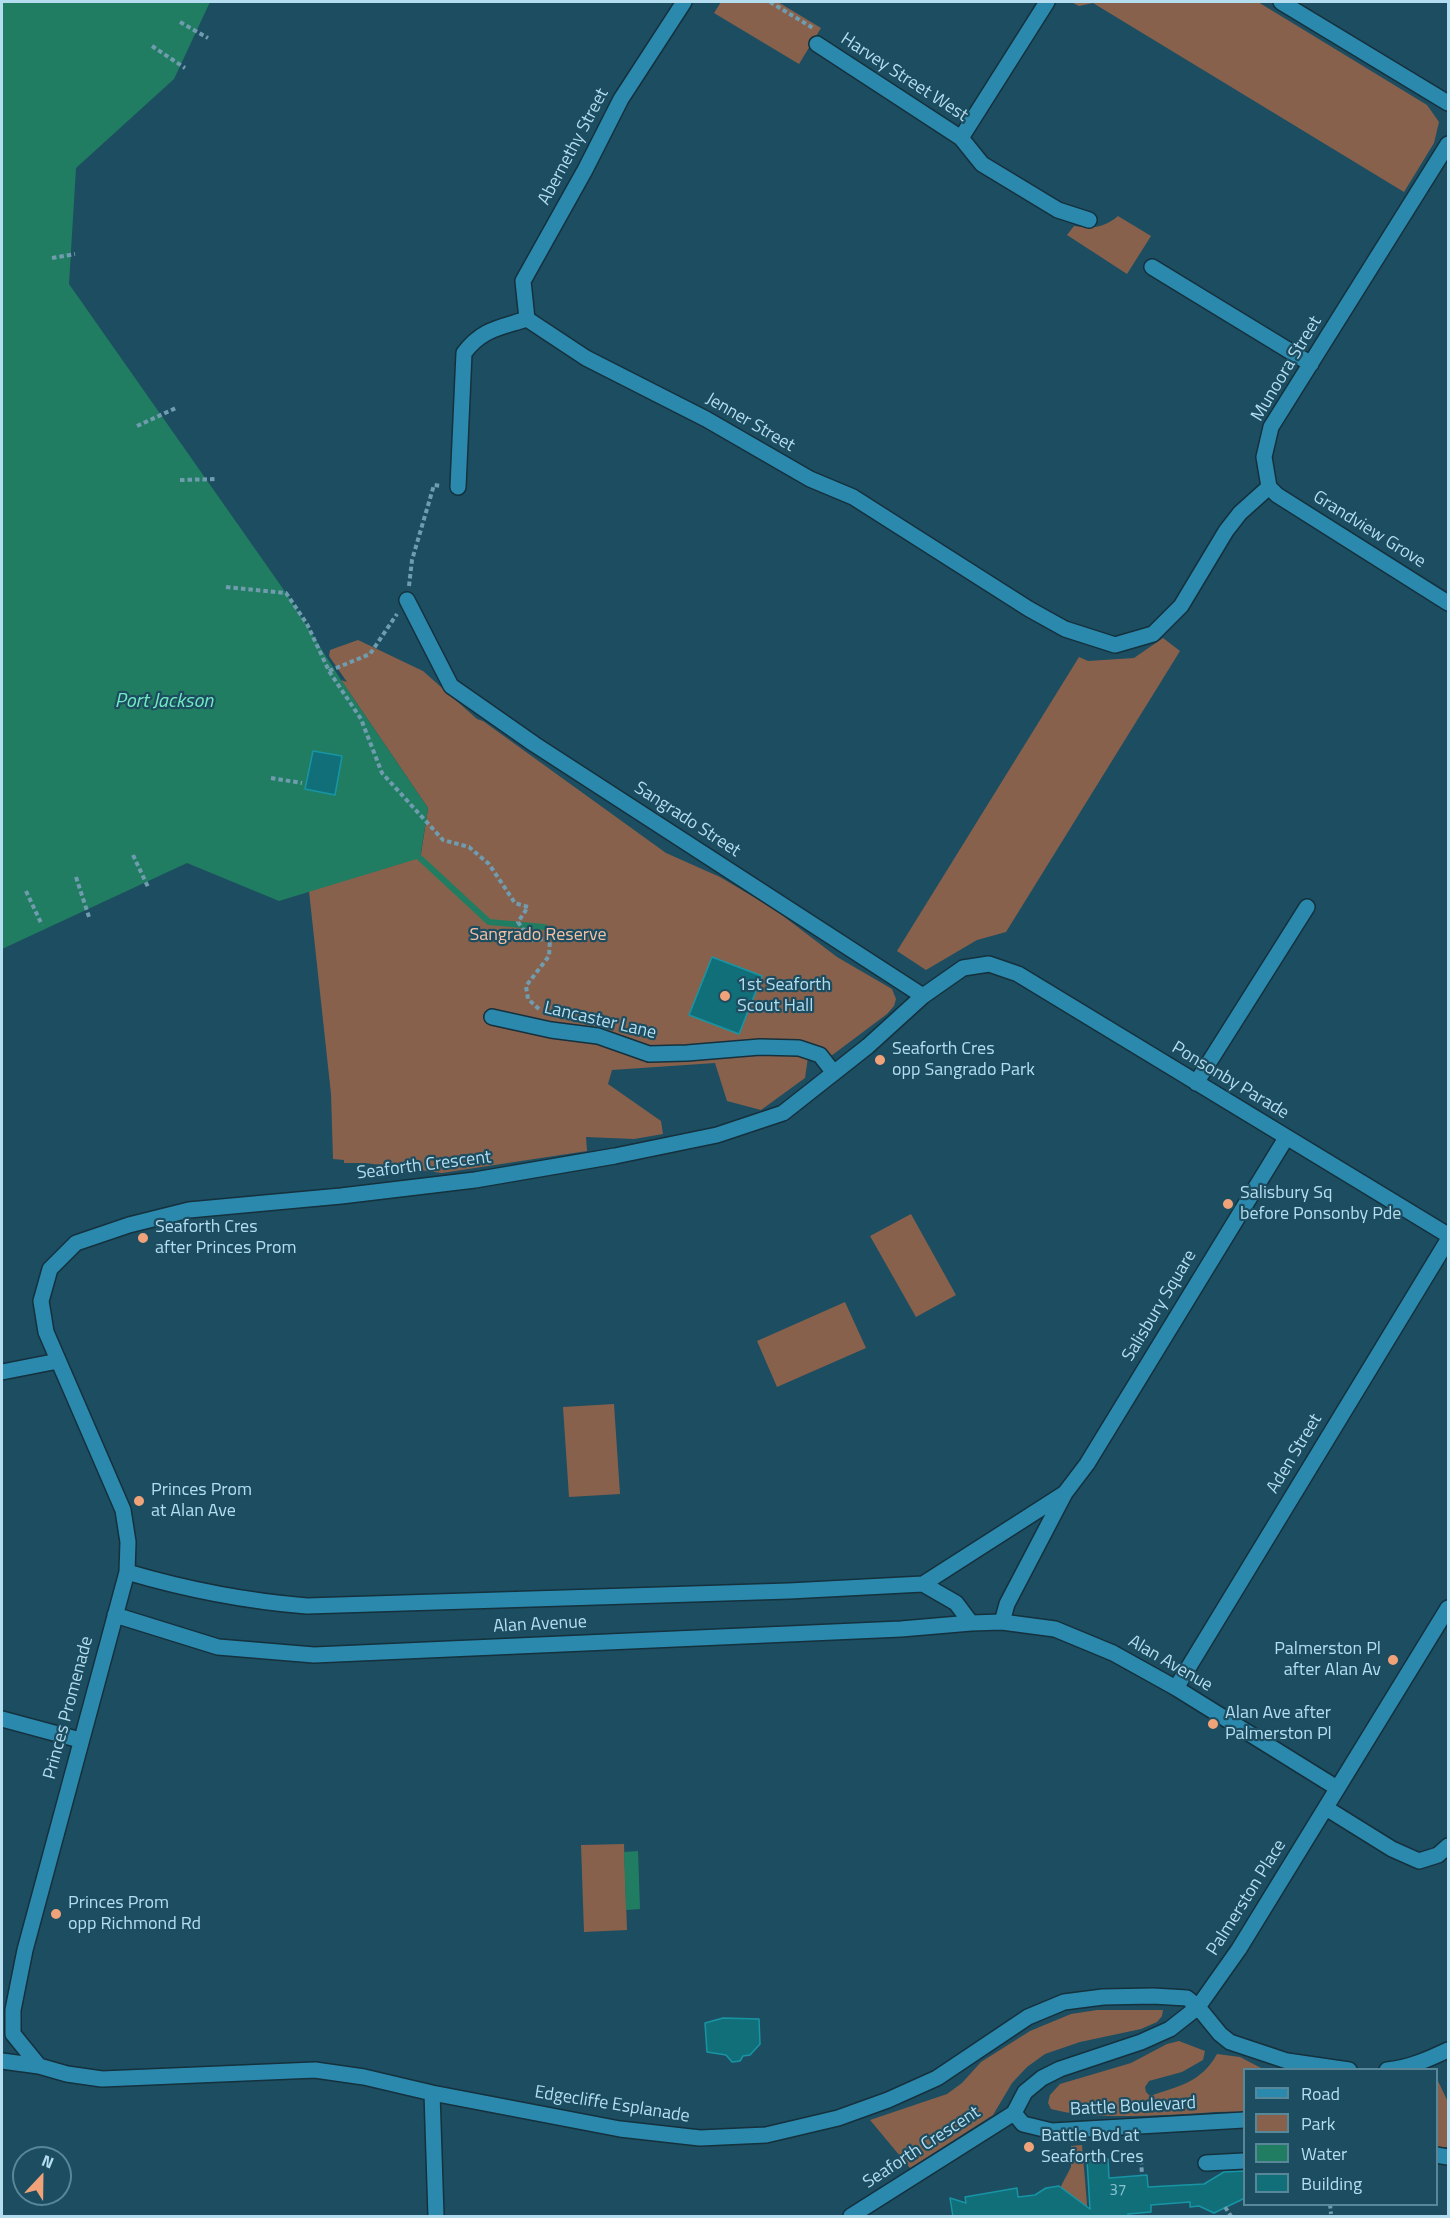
<!DOCTYPE html>
<html>
<head>
<meta charset="utf-8">
<style>
  body { margin:0 }
  #map { position:relative; width:1450px; height:2218px; overflow:hidden; background:#1d4d60; font-family:"Titillium Web",sans-serif }
  canvas { display:block }
  .frame { position:absolute; inset:0; border:3px solid #b4ddf0; pointer-events:none }
  .legend { position:absolute; left:1243px; top:2068px; width:195px; height:138px; box-sizing:border-box; background:#1d4d60; border:2px solid #59879a; margin:0; padding:8px 10px; list-style:none; font-size:18px; color:#b4ddf0 }
  .legend li { display:flex; align-items:center; gap:12px; height:30px }
  .legend b { width:30px; border:2px solid #59879a }
  .north { position:absolute; left:12px; top:2146px; width:60px; height:60px; box-sizing:border-box; background:#1d4d60; border:2px solid #59879a; border-radius:50%; rotate:22deg; font-size:16px; font-weight:700; line-height:24px; text-align:center; color:#b4ddf0 }
  .north::after { content:''; display:block; margin:auto; width:21px; height:27px; background:#f0a279; clip-path:polygon(50% 0,100% 100%,50% 72%,0 100%) }
</style>
</head>
<body>
<div id="map">
<canvas width="1450" height="2218"></canvas>
<div class="frame"></div>
<ul class="legend">
<li><b style="height:8px;background:#2b89ae"></b>Road</li>
<li><b style="height:16px;background:#88614c"></b>Park</li>
<li><b style="height:16px;background:#217d61"></b>Water</li>
<li><b style="height:16px;background:#116f7a"></b>Building</li>
</ul>
<div class="north">N</div>
</div>
<script>
const context = document.querySelector('canvas').getContext('2d');
context.lineJoin = 'round';
function paint(path, color) { context.fillStyle = color; context.fill(path, 'evenodd'); }
function stroke(path, color, width, dash) { context.strokeStyle = color; context.lineWidth = width; context.lineCap = dash ? 'butt' : 'round'; context.setLineDash(dash || []); context.stroke(path); }
function drawText(font, color, halo, rows, align = 'center') {
  context.font = font + ' "Titillium Web",sans-serif'; context.lineWidth = 4.5; context.setLineDash([]); context.textBaseline = 'middle'; context.strokeStyle = halo; context.fillStyle = color; for (const [text, x, y, turn = 0] of rows) {
    context.save(); context.translate(x, y); context.rotate((+turn || 0) * Math.PI / 180); context.textAlign = isNaN(turn) ? turn : align; if (halo) context.strokeText(text, 0, 0); context.fillText(text, 0, 0); context.restore();
  }
}
const green = new Path2D(`
  M721 2H778L821 28 799 64 714 13Z
  M1071 2H1258L1427 105 1439 122 1434 143 1404 192 1093 3 1079 6Z
  M1118 216 1151 236 1127 274 1067 235 1074 226C1092 229 1104 228 1118 216Z
  M1163 638 1180 651 1006 932 977 940 926 970 897 951 1079 657 1088 661 1134 658Z
  M358 640 423 671 477 719 483 721 666 853 720 877 774 909 837 957 892 989 896 999 894 1006 887 1014 831 1056 808 1057 805 1078 761 1110 727 1101 715 1063 612 1070 608 1084 661 1121 663 1134 634 1139 586 1137 587 1151 442 1173 365 1163H344V1160L333 1159 331 1094 309 891 392 866 421 854 428 808 341 680 347 682 329 656 330 650Z
  M911 1214 956 1295 916 1317 870 1236Z
  M845 1302 866 1348 777 1387 757 1341Z
  M614 1404 620 1494 569 1497 563 1407Z
  M624 1844 627 1930 584 1932 581 1845Z
  M1097 2010H1163L1162 2016 1157 2022 1141 2029 1080 2042 1045 2054 1027 2067 1012 2083 993 2115 910 2168 870 2120 947 2094 962 2083 981 2062 1030 2031 1071 2014Z
  M1179 2041 1205 2051 1203 2060 1182 2072 1149 2081 1145 2087 1146 2092 1150 2096C1178 2086 1201 2083 1217 2054L1240 2057 1263 2069 1244 2070V2113C1225 2110 1204 2113 1185 2114 1146 2116 1087 2119 1051 2109L1048 2103 1050 2095 1060 2084 1131 2063 1167 2044Z
  M1437 2079 1448 2102V2147H1437Z
  M1082 2145 1088 2216H1064L1061 2186 1071 2167V2146Z`);
const water = new Path2D(`
  M2 2H210L174 79 76 168 69 284 286 593 341 680 428 808 420 858 279 901 187 863 2 949Z
  M638 1851 640 1909 626 1910 624 1852Z`);
const stream = new Path2D(`
  M420 858 489 922 544 927`);
const building = new Path2D(`
  M313 751 342 756 335 795 305 789Z
  M712 957 762 976 739 1034 689 1015Z
  M723 2018 759 2019 760 2044 750 2055 743 2056 740 2061 732 2062 726 2055 707 2052 705 2023Z
  M1108 2159 1109 2178 1147 2175 1148 2187 1204 2184 1224 2172 1245 2171V2198L1214 2213 1199 2206 1190 2207V2202L1151 2205V2212L1128 2214V2217H953L950 2198 966 2203 965 2197 1017 2188 1018 2197 1035 2195 1046 2188 1059 2186 1090 2209 1087 2160Z`);
const path = new Path2D(`
  M770 2 813 28
  M180 22 208 38
  M152 46 185 68
  M52 258 75 254
  M137 426 176 408
  M180 480 217 479
  M409 586 412 560 434 485 442 486
  M226 587 286 593 307 624 329 671 361 719 382 773 443 840 469 847 489 864 515 903 528 907 518 922 530 940 550 939 549 956 526 986 528 999 539 1009
  M329 671 370 654 397 614
  M271 778 302 783
  M133 855 148 887
  M76 877 89 917
  M26 891 42 925
  M1141 2160 1142 2175
  M1330 2204 1331 2214
  M1225 2207 1231 2216`);
const minor = new Path2D(`
  M1281 2 1448 103
  M817 44 961 138 982 164 1058 210 1089 220
  M961 138 1047 2
  M1152 267 1311 364
  M527 319 586 358 706 419 810 479 853 497 1029 609 1065 629 1115 645 1153 634 1181 606 1226 531 1240 513 1269 487 1264 457 1271 427 1448 144
  M527 319 523 281 585 170 621 99 684 2
  M458 487 464 353C482 329 499 328 527 319
  M1269 487 1277 495 1448 603
  M407 600 451 686 534 744 923 996
  M492 1017 551 1030 598 1036 649 1054 687 1053 760 1047 799 1048 820 1055 834 1073
  M1196 1083 1307 907
  M2 1372 58 1361
  M127 1572C188 1590 244 1601 307 1606L789 1591 923 1584 1065 1493
  M923 1584 956 1603 971 1623
  M115 1615 218 1647 314 1655 901 1629 971 1623 1002 1622 1055 1629 1113 1653 1176 1688 1337 1788
  M1002 1622 1007 1604 1065 1493 1087 1464 1286 1138
  M1176 1688 1448 1240
  M2 1719 80 1740
  M1326 1808 1392 1849 1419 1861 1438 1855 1448 1846
  M2 2061 39 2066 67 2074 102 2079 315 2070 364 2077 432 2093 620 2129 700 2138 766 2135 838 2118 888 2100 937 2078 1028 2017 1064 2002 1103 1997 1153 1996 1187 1998 1198 2007 1220 2034 1230 2042 1287 2061 1349 2070
  M39 2066 13 2034V2010L25 1950 127 1572 128 1542 123 1510 46 1332 41 1301 50 1269 76 1243 129 1225 189 1210 341 1196 475 1180 615 1156 717 1135 783 1113 868 1046 923 996 963 968 989 964 1018 974 1448 1235
  M1387 2070C1409 2068 1429 2059 1448 2050
  M432 2093 436 2216
  M1014 2113 1023 2124 1052 2131 1244 2120
  M1436 2155 1448 2157
  M1206 2163 1244 2161
  M851 2216 1014 2113 1025 2092 1042 2078 1060 2069 1141 2042 1170 2029 1198 2007 1239 1949 1448 1608`);
const markers = [
  [725,996,6,"#f0a279"],
  [880,1060,6,"#f0a279"],
  [1228,1204,6,"#f0a279"],
  [143,1238,6,"#f0a279"],
  [139,1501,6,"#f0a279"],
  [1393,1660,6,"#f0a279"],
  [1213,1724,6,"#f0a279"],
  [56,1914,6,"#f0a279"],
  [1029,2147,6,"#f0a279"]
];
const numberNames = [
  ["37",1118,2191]
];
const streetNames = [
  ["Harvey Street West",904,78,33],
  ["Abernethy Street",574,147,-62],
  ["Munoora Street",1287,369,-59],
  ["Jenner Street",750,423,30],
  ["Grandview Grove",1369,530,32],
  ["Sangrado Street",687,820,33],
  ["Lancaster Lane",600,1021,13],
  ["Ponsonby Parade",1230,1081,31],
  ["Seaforth Crescent",424,1166,-7],
  ["Salisbury Square",1160,1306,-59],
  ["Aden Street",1295,1454,-59],
  ["Alan Avenue",540,1625,-3],
  ["Alan Avenue",1170,1664,30],
  ["Princes Promenade",69,1708,-75],
  ["Palmerston Place",1247,1898,-58],
  ["Edgecliffe Esplanade",612,2105,9],
  ["Battle Boulevard",1133,2107,-3],
  ["Seaforth Crescent",922,2148,-33]
];
const parkNames = [
  ["Sangrado Reserve",538,936]
];
const poiNames = [
  ["1st Seaforth",737,986],
  ["Scout Hall",737,1007],
  ["Seaforth Cres",892,1050],
  ["opp Sangrado Park",892,1071],
  ["Salisbury Sq",1240,1194],
  ["before Ponsonby Pde",1240,1215],
  ["Seaforth Cres",155,1228],
  ["after Princes Prom",155,1249],
  ["Princes Prom",151,1491],
  ["at Alan Ave",151,1512],
  ["Palmerston Pl",1381,1650,"right"],
  ["after Alan Av",1381,1671,"right"],
  ["Alan Ave after",1225,1714],
  ["Palmerston Pl",1225,1735],
  ["Princes Prom",68,1904],
  ["opp Richmond Rd",68,1925],
  ["Battle Bvd at",1041,2137],
  ["Seaforth Cres",1041,2158]
];
const waterNames = [
  ["Port Jackson",164,702]
];
paint(green, '#88614c');
paint(water, '#217d61');
stroke(stream, '#217d61', 6);
paint(building, '#116f7a');
stroke(building, '#1895a5', 1.5);
stroke(minor, '#14313d', 18);
stroke(path, '#6f9caf', 4, [4.5, 3]);
stroke(minor, '#2b89ae', 15);
for (const [x, y, r, color] of markers) { const dot = new Path2D(); dot.arc(x, y, r, 0, 2 * Math.PI); context.fillStyle = color; context.fill(dot); stroke(dot, '#1d4d60', 2); }
drawText('15px', '#8bc2d2', null, numberNames);
drawText('18px', '#b4ddf0', '#1d4d60', streetNames);
drawText('18px', '#f8c0a3', '#1d4d60', parkNames);
drawText('18px', '#b4ddf0', '#1d4d60', poiNames, 'left');
drawText('italic 20px', '#72ebc1', '#1d4d60', waterNames);
</script>
</body>
</html>
